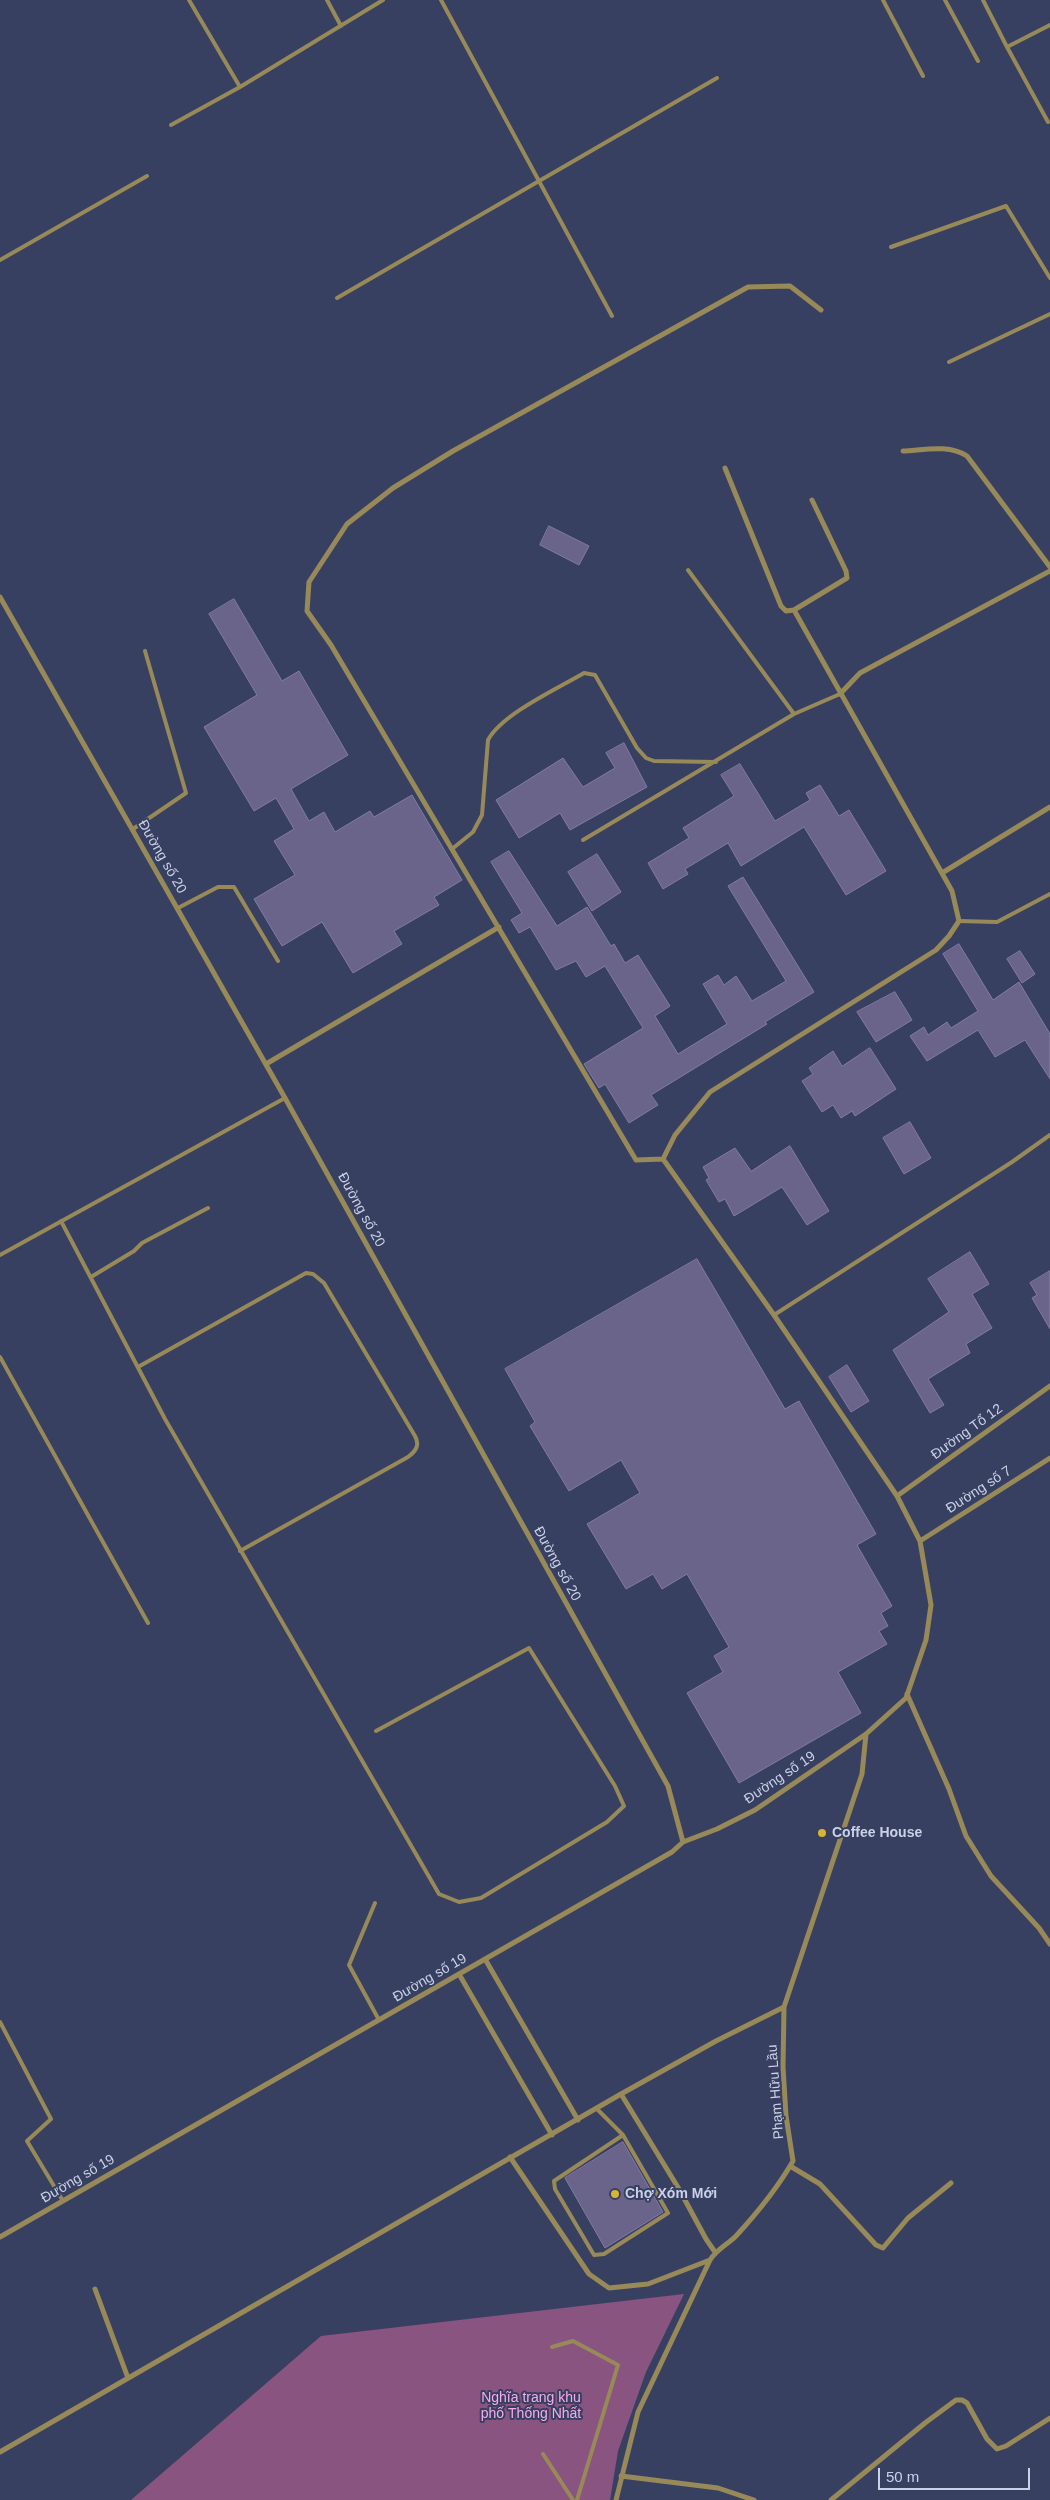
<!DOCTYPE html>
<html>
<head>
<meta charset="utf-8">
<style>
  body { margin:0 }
  #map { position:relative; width:1050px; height:2500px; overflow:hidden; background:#384062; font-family:Helvetica,sans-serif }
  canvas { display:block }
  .scale { position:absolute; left:878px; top:2468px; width:152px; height:22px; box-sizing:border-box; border:2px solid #cbd1e6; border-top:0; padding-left:6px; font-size:15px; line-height:18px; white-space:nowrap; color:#cbd1e6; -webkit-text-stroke:4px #384062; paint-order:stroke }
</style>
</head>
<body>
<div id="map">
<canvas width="1050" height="2500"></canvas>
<div class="scale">50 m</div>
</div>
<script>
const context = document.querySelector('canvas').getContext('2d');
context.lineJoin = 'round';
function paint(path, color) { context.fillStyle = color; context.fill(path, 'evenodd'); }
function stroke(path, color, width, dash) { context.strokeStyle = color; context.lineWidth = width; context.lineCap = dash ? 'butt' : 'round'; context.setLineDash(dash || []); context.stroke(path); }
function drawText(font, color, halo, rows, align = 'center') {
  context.font = font + ' Helvetica,sans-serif'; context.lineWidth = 4; context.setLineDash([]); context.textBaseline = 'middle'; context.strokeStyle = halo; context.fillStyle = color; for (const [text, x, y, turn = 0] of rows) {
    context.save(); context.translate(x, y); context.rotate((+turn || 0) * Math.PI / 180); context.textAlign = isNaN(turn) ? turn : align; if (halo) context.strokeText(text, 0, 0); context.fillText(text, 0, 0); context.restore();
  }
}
const green = new Path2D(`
  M684 2294 646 2372 618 2451 610 2500H131L321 2336Z`);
const building = new Path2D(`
  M549 526 589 546 579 565 540 545Z
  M234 599 282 681 299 671 348 755 291 789 309 821 324 812 335 832 370 811 374 817 412 795 462 880 434 897 439 905 394 931 402 944 353 973 322 922 282 946 254 899 295 875 274 841 294 829 276 798 254 811 204 727 257 695 209 614Z
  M624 743 647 787 570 830 560 813 519 838 496 800 563 758 583 787 615 768 606 753Z
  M740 764 775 821 810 800 806 793 820 785 839 816 849 810 886 871 846 895 804 827 741 866 728 843 685 869 688 874 663 889 648 863 689 838 683 828 734 796 721 775Z
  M509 851 557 926 587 907 611 946 614 944 625 963 638 955 670 1006 655 1016 678 1054 727 1024 703 984 718 975 724 985 736 976 752 1001 786 981 728 886 743 877 814 992 765 1022 767 1024 651 1095 658 1105 629 1123 605 1084 599 1088 584 1064 643 1028 605 966 586 977 576 961 556 970 530 927 519 933 511 920 522 913 491 862Z
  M597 854 621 892 592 911 568 872Z
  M959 944 993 1000 1019 982 1050 1034V1079L1025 1040 995 1057 978 1030 927 1061 910 1036 924 1027 928 1035 947 1022 951 1028 978 1011 943 954Z
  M1020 951 1035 974 1022 983 1007 959Z
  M895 992 912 1020 876 1042 857 1012Z
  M870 1048 896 1089 855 1116 852 1111 841 1118 833 1105 822 1112 802 1081 813 1074 809 1068 833 1051 842 1066Z
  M910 1122 931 1158 904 1174 883 1138Z
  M790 1146 829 1211 807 1225 782 1187 734 1216 725 1199 719 1202 706 1180 709 1178 703 1167 735 1148 751 1171Z
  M970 1252 989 1284 972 1294 992 1328 966 1344 970 1353 928 1379 944 1405 930 1413 893 1350 949 1312 928 1279Z
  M697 1259 785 1409 799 1401 876 1534 857 1545 892 1606 881 1613 888 1626 879 1631 887 1644 838 1672 861 1713 739 1783 687 1693 723 1672 714 1656 729 1647 687 1574 662 1589 653 1574 626 1589 587 1524 640 1493 621 1460 569 1491 530 1426 535 1422 505 1369Z
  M1050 1271V1329L1032 1298 1037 1295 1030 1283Z
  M847 1365 869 1401 851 1412 829 1377Z
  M623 2142 663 2212 605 2248 565 2178Z`);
const service = new Path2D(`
  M189 0 240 87
  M327 0 341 26
  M441 0 612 316
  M883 0 923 76
  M945 0 978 61
  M983 0 1007 47 1050 25
  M1007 47 1048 122
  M171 125 240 87 383 0
  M891 247 1006 206 1050 278
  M0 260 147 176
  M337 298 717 78
  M949 362 1050 314
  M688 570 794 714
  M133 829 186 793 145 651
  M583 840 794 714 840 694
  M452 849 473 832 482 815 488 740C502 714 557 689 584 673L595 675 637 748 646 758 654 761 716 762
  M178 908 218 887H234L278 961
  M959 921 997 922 1050 894
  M61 1221 165 1419 439 1894 459 1902 481 1898 607 1822 624 1806 615 1786 529 1648 376 1731
  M0 1255 285 1098
  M91 1277 134 1251 142 1243 208 1208
  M774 1315 1012 1162 1050 1135
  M0 1357 148 1623
  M138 1367 306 1273 313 1274 324 1283 415 1436C420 1445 416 1451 408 1457L240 1551
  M375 1903 349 1965 379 2020
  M0 2022 51 2119 27 2141 63 2201
  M597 2109 623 2135 668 2213 604 2254 594 2255 555 2189 554 2181 623 2135
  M552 2347 573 2341 618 2365 577 2500
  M543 2454 573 2500`);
const minor = new Path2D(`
  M903 451C924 450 949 444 967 456L1050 567
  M0 597 285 1098 668 1786 683 1842
  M794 610 847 578 846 571 812 500
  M840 694 860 673 1050 571
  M942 873 1050 807
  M266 1064 499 927
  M663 1159 636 1160 331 645 307 611 309 582 347 524 393 488 453 451 748 287 790 286 821 310
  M897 1496 1050 1386
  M920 1541 1050 1458
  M907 1694 949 1789 966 1836 991 1876 1039 1928 1050 1944
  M485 1959 578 2120
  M459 1974 552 2135
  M621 2094 679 2189 706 2239 715 2252
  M510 2157 589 2274 609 2288 648 2284 710 2260
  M790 2166 820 2184 876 2245 883 2248 908 2218 951 2183
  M0 2237 672 1852 683 1842 717 1829 755 1810 866 1734 906 1698 926 1640 931 1605 920 1541 897 1496 774 1315 663 1159 675 1135 710 1092 936 950 949 936 959 921 952 891 794 610 786 611 781 606 725 468
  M95 2289 128 2378
  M0 2452 621 2094 716 2041 784 2007
  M621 2476 718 2488 754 2500
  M616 2500 638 2412 710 2260C717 2249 727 2245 736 2236 758 2212 777 2189 793 2161L786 2116 783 2067 784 2007 862 1774 866 1734
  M831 2500 925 2423 956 2400H962L967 2403 987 2439 997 2449 1006 2446 1050 2418`);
const markers = [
  [822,1833,5,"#d6b534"],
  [615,2194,5,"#d6b534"]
];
const streetNames = [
  ["Đường số 20",162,857,60],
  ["Đường số 20",361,1210,61],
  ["Đường Tổ 12",967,1432,-36],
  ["Đường số 7",979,1490,-33],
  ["Đường số 20",557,1564,61],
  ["Đường số 19",780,1778,-34],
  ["Đường số 19",430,1978,-30],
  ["Phạm Hữu Lầu",776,2092,-94],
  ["Đường số 19",78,2179,-30]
];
const poiNames = [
  ["Coffee House",832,1833],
  ["Chợ Xóm Mới",625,2194]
];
const parkNames = [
  ["Nghĩa trang khu",531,2398],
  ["phố Thống Nhất",531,2414]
];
paint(green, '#8a5480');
paint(building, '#6b648a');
stroke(building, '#827aa2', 1);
stroke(service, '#988958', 4);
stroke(minor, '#988958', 5);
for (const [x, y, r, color] of markers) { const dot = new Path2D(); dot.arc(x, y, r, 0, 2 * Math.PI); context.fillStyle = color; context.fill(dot); stroke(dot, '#384062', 2); }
drawText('14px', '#cbd1e6', '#384062', streetNames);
drawText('bold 14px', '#cbd1e6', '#384062', poiNames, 'left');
drawText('14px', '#faaaeb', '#384062', parkNames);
</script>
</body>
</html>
